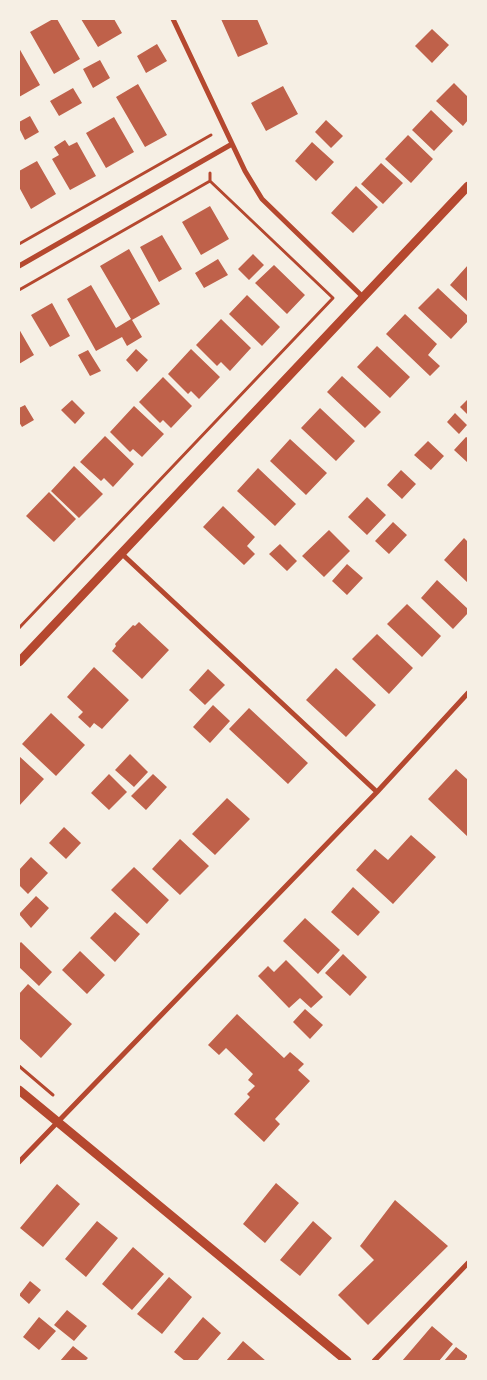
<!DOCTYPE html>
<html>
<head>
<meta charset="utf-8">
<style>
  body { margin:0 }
  #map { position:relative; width:487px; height:1380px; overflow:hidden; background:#f6efe4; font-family:"Archivo Narrow",sans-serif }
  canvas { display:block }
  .frame { position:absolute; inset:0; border:20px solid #f6efe4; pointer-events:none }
</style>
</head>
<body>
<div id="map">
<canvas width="487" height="1380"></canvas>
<div class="frame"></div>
</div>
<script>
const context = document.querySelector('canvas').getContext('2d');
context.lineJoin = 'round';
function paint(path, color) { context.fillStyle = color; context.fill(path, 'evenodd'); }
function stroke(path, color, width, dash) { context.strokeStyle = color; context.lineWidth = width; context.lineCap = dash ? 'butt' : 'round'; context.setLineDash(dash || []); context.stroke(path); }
const building = new Path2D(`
  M53 19H57L80 59 54 74 30 32Z
  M81 19H114L122 33 98 47Z
  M221 19H257L268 44 238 57Z
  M432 29 449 45 432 63 415 46Z
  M157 44 167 61 146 73 137 56Z
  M19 48 40 85 19 97Z
  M100 60 110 78 93 88 83 69Z
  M454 83 468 97V120L463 126 436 101Z
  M138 84 167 135 145 147 116 97Z
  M283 86 298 114 266 131 251 103Z
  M73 88 82 103 59 116 50 101Z
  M431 110 453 131 434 151 412 130Z
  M30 116 39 132 25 140 19 128V122Z
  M114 117 134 152 106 168 86 133Z
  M326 120 343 136 331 148 315 132Z
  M408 135 433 159 411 183 385 159Z
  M65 140 69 146 77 142 96 176 70 190 52 159 59 155 54 147Z
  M312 142 334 162 316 181 295 161Z
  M37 161 56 194 31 209 19 187V171Z
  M381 163 403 183 383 204 361 184Z
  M356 186 378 207 353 233 331 213Z
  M210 206 229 239 201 255 182 222Z
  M162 235 182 269 159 282 140 247Z
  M129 249 160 304 132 320 142 337 127 346 122 337 96 351 67 299 91 285 116 328 131 319 100 266Z
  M253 254 264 265 249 280 238 269Z
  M218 259 228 275 204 288 195 273Z
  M274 265 305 295 287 314 255 283Z
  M468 265V302L450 285Z
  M438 288 468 316V321L451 339 418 308Z
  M247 295 280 327 262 346 229 314Z
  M52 303 70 336 50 347 31 315Z
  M405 314 437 344 428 355 440 366 430 376 386 334Z
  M221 319 251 348 230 371 221 362 217 366 196 345Z
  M19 329 34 355 19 364Z
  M377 346 410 377 390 398 357 367Z
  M136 349 148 360 137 372 126 360Z
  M191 349 220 377 199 399 191 391 188 394 168 374Z
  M88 350 101 371 90 376 78 355Z
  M342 376 381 412 365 428 327 392Z
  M163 377 192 406 171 428 163 420 160 423 139 402Z
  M468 399V415L460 407Z
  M72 400 85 413 75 424 61 410Z
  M25 405 34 420 22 427 19 422V408Z
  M134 406 164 434 142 457 133 449 130 452 110 432Z
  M320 408 355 441 336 461 301 428Z
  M455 413 467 425 459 434 447 422Z
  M105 436 134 464 113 487 104 478 101 481 80 462Z
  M466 437 468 438 467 462 454 450Z
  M290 439 327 473 306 495 270 461Z
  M428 441 444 456 431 470 414 455Z
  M74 466 103 494 79 518 51 491Z
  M258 468 296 504 275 526 237 491Z
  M401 470 416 484 402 499 387 485Z
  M49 492 76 519 54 542 26 516Z
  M367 497 386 515 367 535 348 517Z
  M223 506 255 537 247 546 255 554 244 565 203 527Z
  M393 522 407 535 389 554 375 541Z
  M329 530 350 551 324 577 302 556Z
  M464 538 468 542V583L444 560Z
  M280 544 297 561 287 571 269 554Z
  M347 564 363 578 347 595 332 581Z
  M437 580 468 609V613L453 629 421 598Z
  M407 604 441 636 422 657 387 624Z
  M139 622 169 650 142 679 112 651 116 646 115 644 133 625 135 626Z
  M377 634 413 668 389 694 352 659Z
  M94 667 129 700 102 729 94 723 90 728 78 717 83 712 67 697Z
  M336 668 376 705 346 737 306 700Z
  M208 669 225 685 205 705 189 690Z
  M213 705 230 721 210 743 193 727Z
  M249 708 308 763 288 784 229 729Z
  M51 713 85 745 56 776 22 744Z
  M130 754 148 772 134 787 115 770Z
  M19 756 44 779 19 806Z
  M456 769 468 780V837L428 799Z
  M109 774 127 792 109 810 91 793Z
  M153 774 167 787 146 810 131 796Z
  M227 798 250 819 215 855 192 834Z
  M64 827 81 843 66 859 49 843Z
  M411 835 436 857 393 904 356 870 375 849 388 860Z
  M180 839 209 866 180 895 152 869Z
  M31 857 48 873 28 894 19 885V870Z
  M134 867 169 900 147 924 111 890Z
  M353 887 380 912 358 936 331 912Z
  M36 896 49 908 31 928 19 914Z
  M115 912 140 934 115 962 90 938Z
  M305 918 340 950 318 974 283 941Z
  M21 942 52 972 39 986 19 967V944Z
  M80 951 105 975 87 994 62 970Z
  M343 954 367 977 350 996 325 973Z
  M286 960 323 997 311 1008 300 998 289 1008 258 976 268 966 274 972Z
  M28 984 72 1024 41 1058 19 1038V994Z
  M305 1009 323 1025 310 1039 293 1022Z
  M237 1014 284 1058 290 1052 304 1064 298 1070 310 1081 275 1119 280 1124 264 1142 234 1114 250 1097 247 1094 255 1086 248 1080 253 1074 226 1048 219 1055 208 1045Z
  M276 1183 299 1203 265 1243 243 1224Z
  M57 1184 80 1204 43 1247 20 1228Z
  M395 1200 448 1246 368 1325 338 1295 374 1260 360 1246Z
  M97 1221 118 1238 86 1277 65 1259Z
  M313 1221 332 1238 300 1276 280 1260Z
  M133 1247 164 1274 132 1310 102 1284Z
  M169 1277 192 1297 162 1334 137 1314Z
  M30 1281 41 1290 29 1304 19 1295Z
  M67 1310 87 1326 74 1341 54 1325Z
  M39 1317 56 1331 39 1350 23 1337Z
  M203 1317 221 1333 197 1361H185L174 1352Z
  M432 1326 453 1344 439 1361H402Z
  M243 1341 266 1361H226Z
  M73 1346 88 1358 85 1361H60Z
  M456 1347 468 1356 464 1361H444Z`);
const path = new Path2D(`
  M19 244 211 135
  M19 290 210 181
  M19 628 333 298 210 181V173
  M19 1066 53 1095`);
const minor = new Path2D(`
  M173 19 245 171 262 199 363 297
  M19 266 232 144
  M121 553 377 792
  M19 1162 377 792 468 693
  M374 1361 468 1263`);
const tertiary = new Path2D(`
  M19 662 468 186
  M19 1090 347 1361`);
paint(building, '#bf614a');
stroke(path, '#b5482f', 3);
stroke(minor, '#b5482f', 5);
stroke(tertiary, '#b5482f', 9);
</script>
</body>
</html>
